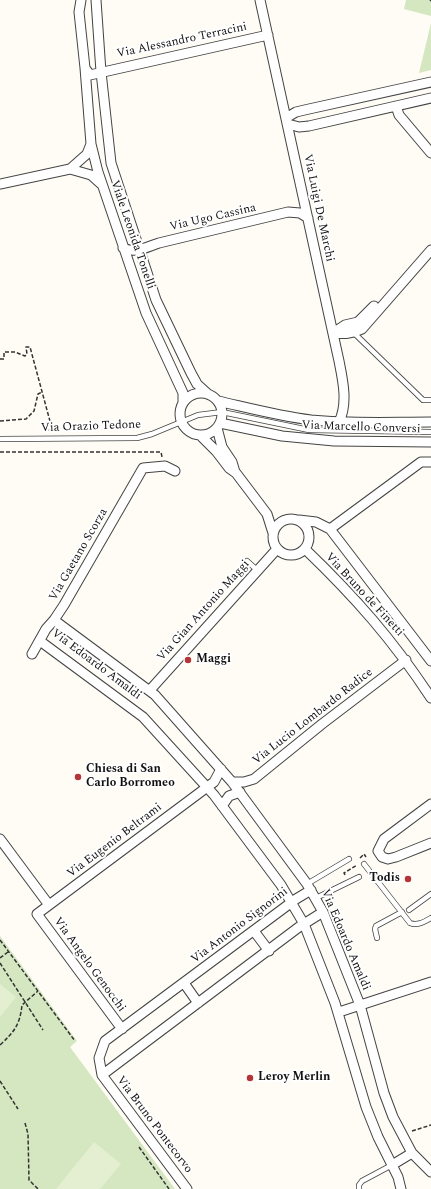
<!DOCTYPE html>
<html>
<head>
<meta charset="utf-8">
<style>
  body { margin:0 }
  canvas { display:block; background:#fefcf5 }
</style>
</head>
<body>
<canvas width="431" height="1189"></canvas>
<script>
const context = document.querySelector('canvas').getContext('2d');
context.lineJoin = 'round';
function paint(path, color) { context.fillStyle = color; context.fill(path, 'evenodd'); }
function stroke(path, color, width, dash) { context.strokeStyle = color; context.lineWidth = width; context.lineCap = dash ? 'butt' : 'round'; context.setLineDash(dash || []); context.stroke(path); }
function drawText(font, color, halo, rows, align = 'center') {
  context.font = font + ' Spectral,serif'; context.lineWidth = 4; context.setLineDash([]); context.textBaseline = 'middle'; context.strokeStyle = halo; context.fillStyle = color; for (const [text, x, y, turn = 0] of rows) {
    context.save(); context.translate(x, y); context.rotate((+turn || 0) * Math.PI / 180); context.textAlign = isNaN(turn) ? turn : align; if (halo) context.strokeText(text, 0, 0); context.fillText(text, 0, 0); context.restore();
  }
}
const green = new Path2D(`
  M406 0H431V16L404 9Z
  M431 23V70L419 73Z
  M0 936 77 1041 70 1047 175 1189H0Z`);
const pitch = new Path2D(`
  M0 984 16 997 0 1017Z
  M94 1142 121 1164 100 1189H56Z`);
const path = new Path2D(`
  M430 0 431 1
  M0 359H4V352H15L25 356 27 354 26 347H30L51 425 49 431
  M0 421 26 419 34 411 38 394 42 392
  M0 452H161L162 457
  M360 858 364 854 366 857
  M345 875 344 873 357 865
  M0 940 75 1041
  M0 958 8 952
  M0 963 43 1030
  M0 1045C14 1032 20 1025 22 1005L38 991
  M0 1081 18 1109
  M25 1123 28 1134 29 1180 38 1189
  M412 1131 431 1125
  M139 1147 169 1189`);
const lane = new Path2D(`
  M354 333 423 400H431
  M0 439 137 438 152 434 198 415 222 412 309 430 431 432
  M247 561 257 570
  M364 864 410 923C417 926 424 922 431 918
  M307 884 349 859
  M316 898 359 877
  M409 910 431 894
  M377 938 375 929 376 926 402 912
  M359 1189V1185L362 1181 392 1165`);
const street = new Path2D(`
  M81 0 79 12 85 68 90 75 268 35
  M96 0 101 72 111 163 156 300 191 373 197 384 208 394
  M260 0 339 361C343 381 348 403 339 422
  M85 68 91 144 98 172 146 313 183 393V402
  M396 106 399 115 431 153
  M286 118 296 112 309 109 431 82
  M288 124 299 127 309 126 431 98
  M70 169 91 175 101 184
  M0 184 70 169 87 154 91 144
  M123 248C136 254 146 247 159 243L288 212 300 213 308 218
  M333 333C344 334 352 334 362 329L431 250
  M333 333 345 325 358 322 374 306
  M180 414a21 21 0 1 1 42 0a21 21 0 1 1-42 0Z
  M218 401C249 408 279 416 311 420 351 424 391 422 431 422
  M220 423 282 436 334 441 431 442
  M217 428 222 447 232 462 235 472
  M201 436 216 451 229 468 236 473 267 514 273 533
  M273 537a18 18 0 1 1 36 0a18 18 0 1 1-36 0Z
  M299 520 316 522 330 529 431 661
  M330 529 421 462H431
  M305 549C355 597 393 640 431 698
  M54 620 155 695 232 782 307 884 323 912 360 1005 384 1093 393 1117 412 1153 431 1172
  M40 641 143 717 214 795 281 885 304 924 335 1003 366 1107 378 1137 398 1177 401 1189
  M32 654 46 629 54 620 64 605 143 468 165 466 175 471
  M150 690 277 549
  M232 782H244L254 779 322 724 406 660
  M431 804 384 839 378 851 382 857 388 859 396 857 431 843
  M222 806 229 796 240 792
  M0 839 49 905
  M254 931 269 951
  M184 983 198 1003
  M339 1012 431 982
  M122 1029 37 914 214 782 221 769
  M102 1075 299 927 323 912
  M392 1165 412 1153
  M187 1189 102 1075 99 1058 105 1041 296 899 311 890`);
const markers = [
  [188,660,4,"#b53438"],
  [78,777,4,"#b53438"],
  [408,879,4,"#b53438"],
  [250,1078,4,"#b53438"]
];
const streetNames = [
  ["Via Alessandro Terracini",182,41,-12],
  ["Via Luigi De Marchi",318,208,78],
  ["Via Ugo Cassina",213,218,-13],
  ["Viale Leonida Tonelli",132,235,71],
  ["Via Orazio Tedone",91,427,-2],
  ["Via Marcello Conversi",361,428,2],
  ["Via Gaetano Scorza",79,555,-60],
  ["Via Bruno de Finetti",364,595,47],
  ["Via Gian Antonio Maggi",204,611,-48],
  ["Via Edoardo Amaldi",96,665,37],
  ["Via Lucio Lombardo Radice",313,717,-38],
  ["Via Eugenio Beltrami",115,841,-37],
  ["Via Antonio Signorini",240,926,-37],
  ["Via Edoardo Amaldi",345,940,67],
  ["Via Angelo Genocchi",89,965,54],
  ["Via Bruno Pontecorvo",154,1125,53]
];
const poiNames = [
  ["Maggi",196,660],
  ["Chiesa di San",86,770],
  ["Carlo Borromeo",86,784],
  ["Todis",400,879,"right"],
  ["Leroy Merlin",258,1078]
];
paint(green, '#d4e7c1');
paint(pitch, '#e4efd2');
stroke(lane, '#444', 6);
stroke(street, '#444', 11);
stroke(path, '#333', 1.5, [4, 2]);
stroke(lane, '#fff', 4.5);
stroke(street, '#fff', 9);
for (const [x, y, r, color] of markers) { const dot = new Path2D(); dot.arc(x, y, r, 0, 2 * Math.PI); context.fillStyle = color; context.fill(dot); stroke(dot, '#fff', 1.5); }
drawText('12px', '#111', '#fff', streetNames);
drawText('bold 12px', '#111', '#fff', poiNames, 'left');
</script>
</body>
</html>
